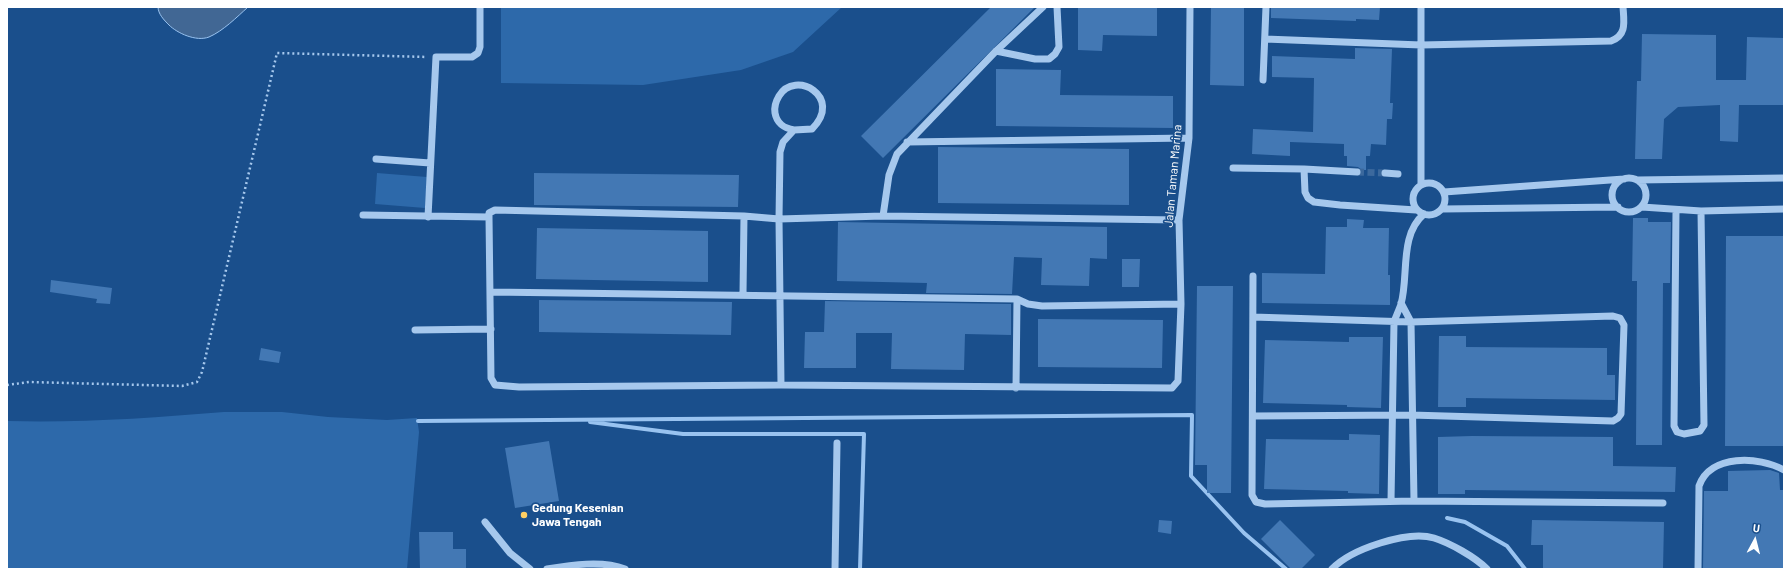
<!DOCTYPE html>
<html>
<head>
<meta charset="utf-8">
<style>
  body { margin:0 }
  #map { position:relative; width:1791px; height:576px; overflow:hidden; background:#1a4f8c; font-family:Barlow,sans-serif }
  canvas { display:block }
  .frame { position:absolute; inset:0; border:8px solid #fff; pointer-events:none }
  .north { position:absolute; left:1735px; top:520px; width:40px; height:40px; -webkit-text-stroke:3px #1a4f8c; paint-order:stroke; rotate:7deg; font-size:11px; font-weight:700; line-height:16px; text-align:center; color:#fff }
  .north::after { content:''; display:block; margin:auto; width:14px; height:18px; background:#fff; clip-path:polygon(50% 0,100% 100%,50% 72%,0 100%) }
</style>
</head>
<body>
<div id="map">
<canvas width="1791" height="576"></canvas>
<div class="frame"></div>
<div class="north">U</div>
</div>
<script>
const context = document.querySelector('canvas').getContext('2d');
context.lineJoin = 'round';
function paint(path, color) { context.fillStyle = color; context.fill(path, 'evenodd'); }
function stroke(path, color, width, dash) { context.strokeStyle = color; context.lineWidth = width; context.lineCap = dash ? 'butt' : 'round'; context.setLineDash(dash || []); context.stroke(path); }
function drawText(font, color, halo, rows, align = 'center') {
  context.font = font + ' Barlow,sans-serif'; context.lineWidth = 3.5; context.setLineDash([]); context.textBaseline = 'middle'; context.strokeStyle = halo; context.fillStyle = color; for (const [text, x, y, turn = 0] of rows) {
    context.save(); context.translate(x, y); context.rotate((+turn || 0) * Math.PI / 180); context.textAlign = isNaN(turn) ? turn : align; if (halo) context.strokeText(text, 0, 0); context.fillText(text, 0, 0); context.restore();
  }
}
const green = new Path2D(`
  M501 7H842L793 52 741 70 643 85 501 83Z
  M377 173 427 177 425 208 375 204Z
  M224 412H282L328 417 387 420 417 418 419 432 407 569H7V421C79 423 152 418 224 412Z`);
const water = new Path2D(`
  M158 7H248C237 17 223 31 209 37 196 42 177 33 169 25 164 20 158 14 158 7Z`);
const stream = new Path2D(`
  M418 421 1192 415 1191 476 1244 533 1286 569
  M590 422 683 434H864L860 569
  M1447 518 1465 522 1507 546 1525 569`);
const building = new Path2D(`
  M991 7H1035L883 158 861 136Z
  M1078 7H1157V36L1103 35 1102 51 1078 50Z
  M1211 7H1244V86L1210 85Z
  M1271 7H1380L1379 20 1356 19V21L1271 18Z
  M1642 34 1716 35V80H1746L1747 37 1784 38V105H1739L1738 142 1720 141V105L1678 107 1664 119 1662 159H1635L1637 81H1641Z
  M1355 48 1392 49 1390 103H1393L1392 119H1387L1386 145 1371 144 1370 156H1366V170H1362L1358 167 1347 166V156H1344V144L1290 142V156L1252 154 1253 129 1313 132 1314 78 1272 77V56L1355 59Z
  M996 69 1061 70 1060 95 1173 96V128L996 126Z
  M938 147 1129 149V205L938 203Z
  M534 173 739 175 738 207 534 205Z
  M1633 218H1648V222H1671L1670 283H1663L1662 445H1636L1637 281H1632Z
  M1347 219 1364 220 1363 228H1389L1388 275H1390V305L1262 303V273L1325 274 1326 227H1347Z
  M838 222 1107 227V259L1090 258 1089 286 1041 285 1042 258 1014 257 1012 294 926 293 927 283 837 281Z
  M537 228 708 231V282L536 279Z
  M1726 236H1784V446H1725Z
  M1122 259H1140L1139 287H1122Z
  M51 280 112 288 110 304 96 303 97 299 50 292Z
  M1197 286H1233L1231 493H1207V465H1195Z
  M539 300 732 302 731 335 539 332Z
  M825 301 1011 304V335L965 334 964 370 891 369 892 333H856V368H804L805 332H824Z
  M1038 319 1163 320 1162 368 1038 367Z
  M1439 336H1466V347L1607 348V375H1615V400L1466 398V407H1438Z
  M1349 337H1383L1381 408 1347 407V405L1263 403 1265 340 1349 342Z
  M261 348 281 352 279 363 259 360Z
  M1349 434 1380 435 1379 494 1348 493V491L1264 489 1266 439 1349 440Z
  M1472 436 1613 437V466L1676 467 1675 492 1465 490V494H1438V437Z
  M549 441 559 501 515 508 505 448Z
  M1770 470 1779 473 1780 490H1784V569H1703L1704 491H1728V471Z
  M1159 520 1172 521 1171 534 1158 532Z
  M1280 520 1315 555 1301 569H1291L1261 539Z
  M1532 520 1664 522 1663 569H1543V545H1531Z
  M419 532H453V549H466V568L420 569Z`);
const minorTunnel = new Path2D(`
  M1357 172 1385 173`);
const path = new Path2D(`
  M7 385 29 382 182 386 197 382 202 372 277 53 427 57`);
const minor = new Path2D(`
  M1421 7V184
  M1265 39 1421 45 1611 41C1627 35 1624 22 1623 7
  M996 51 1035 59H1049L1055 54 1059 47 1057 7
  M1263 80 1266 7
  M907 142 1189 138
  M376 159 430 163
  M1233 168 1304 169 1305 192 1308 198 1314 202 1340 205 1416 210
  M1304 169 1357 172
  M1385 173 1398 174
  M1612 195a17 17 0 1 1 34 0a17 17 0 1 1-34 0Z
  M1637 180 1784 178
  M1413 199a16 16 0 1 1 32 0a16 16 0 1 1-32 0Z
  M1444 192 1624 179
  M1642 207 1701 211 1784 209
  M1442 209 1618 207
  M1676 211 1674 426 1677 432 1684 434 1700 431 1704 425 1701 211
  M363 215 489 217
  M883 216 889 175 897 154 996 51 1043 7
  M428 217 436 57H472L478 53 480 47V7
  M1179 220 883 216 779 219 744 216 495 210 489 213V217L491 378 495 385 519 387 781 385 1172 388 1178 381 1181 304 1179 220 1189 138 1190 7
  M1253 276 1252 495 1256 502 1265 504 1414 501 1663 503
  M491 292 1017 299 1028 304 1042 306 1181 304
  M743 294 744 216
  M1401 303 1411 322 1414 501
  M415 330 491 329
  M781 385 779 219 780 152 783 142 794 130 812 129C844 97 795 69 779 96 776 101 774 107 775 113 777 124 784 128 794 130
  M1016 388 1017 299
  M1253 416 1411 415 1613 421 1618 418 1621 414 1624 325 1620 318 1613 316 1411 322 1253 317
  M1391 501 1394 322C1396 316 1399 310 1401 304 1409 276 1399 235 1424 214
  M485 522 510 553 530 569
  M547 569C571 565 602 560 625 569
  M835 569 837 443
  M1332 569C1351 549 1408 530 1434 538 1450 543 1475 557 1487 569
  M1698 569 1699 486C1710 454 1759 456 1784 470`);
const markers = [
  [524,515,4,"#ffcf63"]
];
const streetNames = [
  ["Jalan Taman Marina",1173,176,-85]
];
const poiNames = [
  ["Gedung Kesenian",532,508],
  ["Jawa Tengah",532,522]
];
paint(green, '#2d69aa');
paint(water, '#416794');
stroke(water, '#99c3f0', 1);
stroke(stream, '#99c3f0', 4);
paint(building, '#4378b4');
stroke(minorTunnel, '#3c699d', 7, [7, 3.5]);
stroke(path, '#a6c8ed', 2.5, [2, 3]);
stroke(minor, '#a6c8ed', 7);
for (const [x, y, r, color] of markers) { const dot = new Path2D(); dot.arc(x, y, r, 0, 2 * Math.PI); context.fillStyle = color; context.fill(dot); stroke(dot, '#1a4f8c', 1.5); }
drawText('12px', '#fff', '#1a4f8c', streetNames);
drawText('bold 12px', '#fff', '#1a4f8c', poiNames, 'left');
</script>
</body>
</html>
